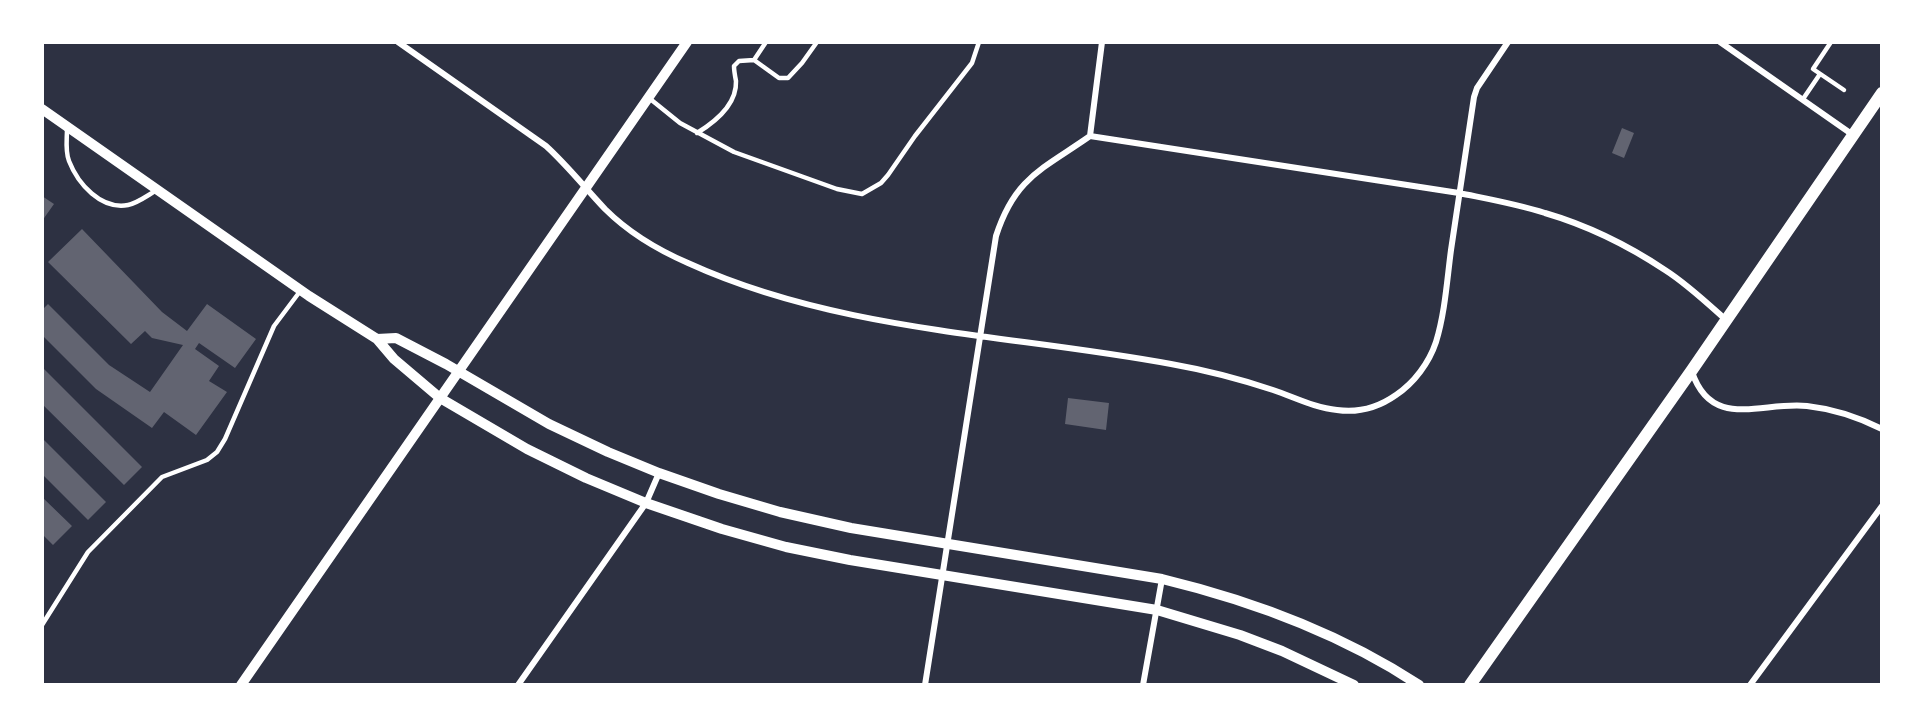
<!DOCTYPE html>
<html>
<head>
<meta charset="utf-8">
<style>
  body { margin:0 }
  #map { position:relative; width:1924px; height:727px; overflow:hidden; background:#2d3142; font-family:Karla,sans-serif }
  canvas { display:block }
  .frame { position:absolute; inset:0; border:44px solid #fff; pointer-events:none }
</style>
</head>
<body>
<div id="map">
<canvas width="1924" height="727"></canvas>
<div class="frame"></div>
</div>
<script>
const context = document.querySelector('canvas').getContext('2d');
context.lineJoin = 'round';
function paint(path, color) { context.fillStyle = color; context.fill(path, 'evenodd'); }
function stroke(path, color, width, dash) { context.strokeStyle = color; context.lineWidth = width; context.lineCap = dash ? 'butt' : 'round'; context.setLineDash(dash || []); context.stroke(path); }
const building = new Path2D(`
  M1622 128 1634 133 1624 158 1612 153Z
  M42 196 54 204 42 221Z
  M82 229 162 312 187 331 207 304 256 339 235 368 199 343 195 349 219 366 209 381 227 392 196 435 164 412 152 428 96 389 42 335V310L48 304 109 365 150 392 183 345 152 338 145 331 131 344 48 262Z
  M42 367 142 467 124 485 42 404Z
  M1068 398 1109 403 1106 430 1065 424Z
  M42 438 106 502 88 520 42 474Z
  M42 497 72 526 53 545 42 534Z`);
const service = new Path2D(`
  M1831 42 1813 69 1844 90
  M754 60 766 42
  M649 98 680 123 734 152 837 189 862 194 881 183 888 175 915 136 972 63 979 42
  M1803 99 1820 74
  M67 129C67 139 65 151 69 161 78 184 101 210 128 205 138 203 148 195 157 190
  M697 133C715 122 737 104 736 81 735 76 734 71 734 66L739 61 754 60 779 78H788L802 63 817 42
  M42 625 88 552 162 477 207 460 217 452 225 439 274 326 301 290`);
const minor = new Path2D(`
  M398 42 546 146C568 166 585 188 605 209 629 233 658 250 688 263 839 332 1010 334 1171 364 1205 370 1240 379 1273 390 1294 397 1315 408 1337 410 1358 413 1379 407 1396 395 1414 383 1429 363 1436 342 1445 313 1447 280 1451 250 1459 199 1466 148 1474 97L1477 88 1508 42
  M1720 42 1853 135
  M1090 136 1102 42
  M1692 372C1712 431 1762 401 1807 406 1834 409 1858 417 1882 429
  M518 685 646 503 659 473
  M925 685 996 236C1015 177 1043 169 1090 136L1459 193C1488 199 1517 204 1545 213 1586 225 1629 246 1665 270 1687 284 1706 302 1726 320
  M1143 685 1162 579
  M1750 685 1882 506`);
const tertiary = new Path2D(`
  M42 109 309 296 377 339 394 359 440 398 527 449 586 478 646 503 722 529 786 547 850 560 1157 610 1240 635 1282 651 1354 685
  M377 339 396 338 446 364 549 424 608 452 659 473 719 494 780 512 851 528 1162 579C1253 601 1340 633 1419 685
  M241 685 687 42`);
const secondary = new Path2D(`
  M1470 685 1692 370 1882 93`);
paint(building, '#626471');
stroke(service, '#fff', 4.5);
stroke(minor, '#fff', 6);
stroke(tertiary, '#fff', 10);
stroke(secondary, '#fff', 12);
</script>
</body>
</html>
